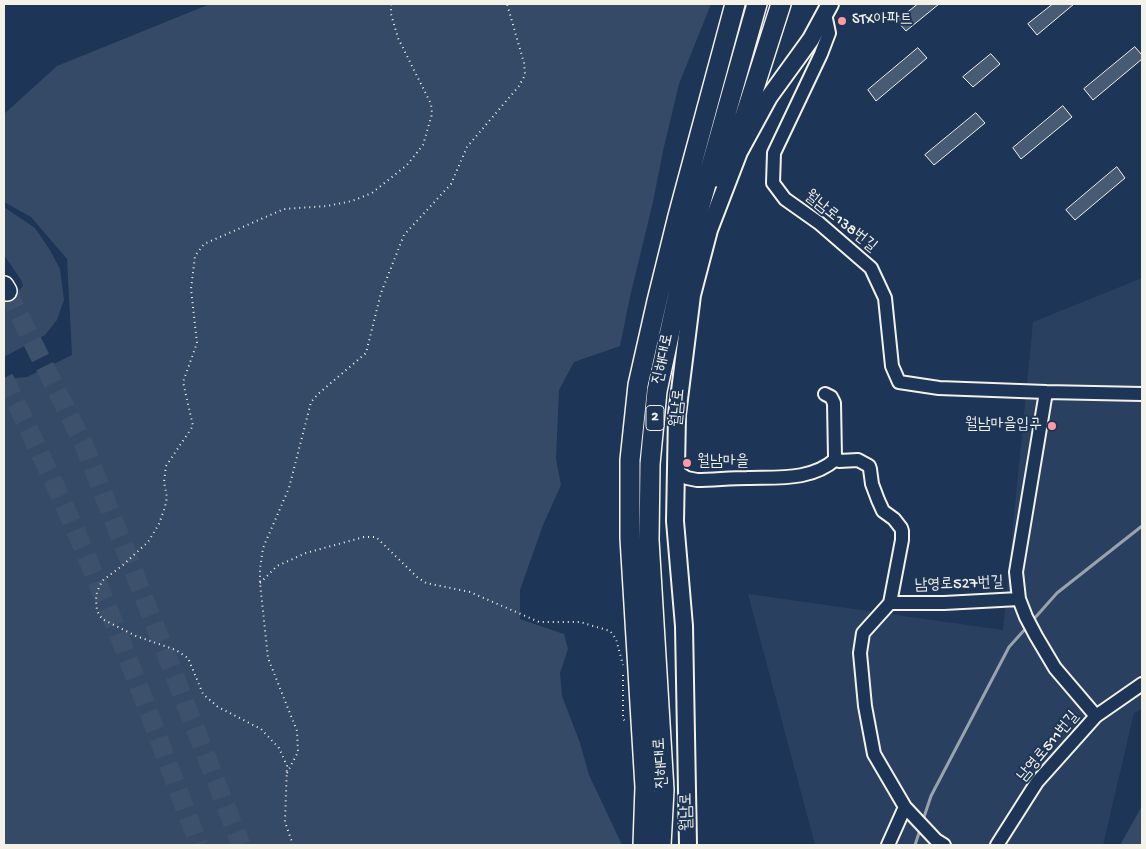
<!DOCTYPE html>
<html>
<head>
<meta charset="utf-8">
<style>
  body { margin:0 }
  #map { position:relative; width:1146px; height:849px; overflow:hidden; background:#1d3557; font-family:"Gochi Hand",sans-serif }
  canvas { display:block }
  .frame { position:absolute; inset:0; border:5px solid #f4f1e8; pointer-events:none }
</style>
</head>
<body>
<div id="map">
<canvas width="1146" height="849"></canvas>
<div class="frame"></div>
</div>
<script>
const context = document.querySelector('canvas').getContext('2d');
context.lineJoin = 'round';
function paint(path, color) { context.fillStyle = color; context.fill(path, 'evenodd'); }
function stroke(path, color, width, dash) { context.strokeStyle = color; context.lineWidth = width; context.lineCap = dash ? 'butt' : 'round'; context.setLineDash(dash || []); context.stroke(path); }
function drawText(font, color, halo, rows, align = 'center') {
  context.font = font + ' "Gochi Hand","Poor Story",sans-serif'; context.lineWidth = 4; context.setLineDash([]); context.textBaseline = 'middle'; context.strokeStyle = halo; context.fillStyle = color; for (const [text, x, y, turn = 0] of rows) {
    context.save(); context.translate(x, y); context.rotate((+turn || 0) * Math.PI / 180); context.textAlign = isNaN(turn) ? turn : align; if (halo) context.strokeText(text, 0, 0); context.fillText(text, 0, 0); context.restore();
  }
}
const built = new Path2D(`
  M1142 278V709L1134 713 1103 845H815L748 594 1003 630 1033 322Z`);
const green = new Path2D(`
  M210 4H711L679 84 663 151 653 202 630 297 620 346 574 362 559 390 556 459 561 485 543 525 520 590V619L564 634 568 649 560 673 562 696 580 743 589 775 622 845H4V379L27 377 72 355 67 259 31 217 4 202V114L57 66Z
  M4 207 35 228 50 250 60 269 64 300 57 320 45 335 4 357V299L20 289 23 286 21 280 4 255Z
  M1142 806V845H1120Z`);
const stream = new Path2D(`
  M1033 620 1057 593 1142 526
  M924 817 931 796 1009 647 1027 627
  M915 845 919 833`);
const building = new Path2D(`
  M918 4H939L906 31 897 21Z
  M1053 4H1074L1037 35 1028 24Z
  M1135 47 1142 55V59L1093 100 1084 89Z
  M918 48 927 58 876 101 868 90Z
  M991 54 1000 64 973 87 963 77Z
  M1063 106 1072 117 1021 159 1013 148Z
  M976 113 985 123 934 165 925 155Z
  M1117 167 1125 178 1075 220 1066 210Z`);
const highwayTunnel = new Path2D(`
  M7 291 84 445 241 845
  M4 378C29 429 53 480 76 532 121 635 159 741 199 845`);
const path = new Path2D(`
  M260 583 277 566 306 553 364 537H376L417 577 426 583 470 592 539 622H580L610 631 616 639 623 665
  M623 675V719L627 723
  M287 773 298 752 297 731 268 658 260 583V569L263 548 289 488 311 402 318 394 366 353 381 293 404 235 451 184 467 147 519 86 525 75 524 63 507 4
  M293 845 285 822 287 766 279 748 261 729 218 707 203 694 188 658 176 650 136 636 102 619 97 611 96 600 97 592 102 581 123 565 148 542 159 524 165 507 167 497 164 482 166 466 193 426 183 382 197 343 191 289 195 256 204 244 284 209 327 206 352 201 372 193 407 165 423 145 432 114 431 104 398 38 391 14V4`);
const minor = new Path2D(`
  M825 14 829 33 821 54 774 153 773 183 785 199 819 223 871 268 885 298 892 366 899 382 939 388 1046 392
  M825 394 831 397 834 403 835 457 839 461 858 460 869 466 870 469 872 484 878 500 883 511 894 519 901 528 902 531V540L890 603
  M676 471 687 478 697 480C713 480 730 478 747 478 778 477 811 481 836 459
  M1096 716 1055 668 1036 636 1026 617 1019 599 1016 572 1046 392 1142 394
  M888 845 905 807
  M944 845 936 840 905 807 874 754 865 706 860 653 863 633 890 603H944L1019 599
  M997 845 1037 782 1096 716 1142 684`);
const major = new Path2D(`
  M688 845 684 626 675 521 677 415 692 295 709 230 739 152 769 97 811 39 830 4`);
const highway = new Path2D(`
  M716 177 740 132 781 4
  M4 286 7 291
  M643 845 645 787 630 538V460L638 385 657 301 678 216 735 4
  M661 845 664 790 649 540 650 464 657 391 675 308 695 223 757 4`);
const markers = [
  [842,21,5,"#ff9aa2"],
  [1052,426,5,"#ff9aa2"],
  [687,463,5,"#ff9aa2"]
];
const shields = [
  [655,418,18]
];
const shieldNames = [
  ["2",655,418]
];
const poiNames = [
  ["STX아파트",852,21],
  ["월남마을입구",1042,426,"right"],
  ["월남마을",697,463]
];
const streetNames = [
  ["월남로138번길",840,222,39],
  ["진해대로",664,359,-78],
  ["월남로",679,408,-85],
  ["남영로527번길",959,585,-2],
  ["남영로511번길",1049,747,-50],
  ["진해대로",662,763,-93],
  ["월남로",688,812,-91]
];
paint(built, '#2a4060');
paint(green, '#354a67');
stroke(stream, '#9aa2ab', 3);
paint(building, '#485b74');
stroke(building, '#f4f1e8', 1);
stroke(highwayTunnel, '#3d516d', 19, [19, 9]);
stroke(minor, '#f4f1e8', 16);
stroke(major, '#f4f1e8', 20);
stroke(highway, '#f4f1e8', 22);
stroke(path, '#f4f1e8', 2, [1, 4]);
stroke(minor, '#1d3557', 12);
stroke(major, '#1d3557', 16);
stroke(highway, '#1d3557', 19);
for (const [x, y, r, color] of markers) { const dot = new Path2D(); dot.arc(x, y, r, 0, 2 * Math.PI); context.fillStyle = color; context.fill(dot); stroke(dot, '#1d3557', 2); }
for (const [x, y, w] of shields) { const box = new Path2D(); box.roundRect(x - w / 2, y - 12.5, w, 25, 4); context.fillStyle = '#1d3557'; context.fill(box); stroke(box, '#f4f1e8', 1); }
drawText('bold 15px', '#f4f1e8', null, shieldNames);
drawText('16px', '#f4f1e8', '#1d3557', poiNames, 'left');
drawText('16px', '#f4f1e8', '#1d3557', streetNames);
</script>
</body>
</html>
